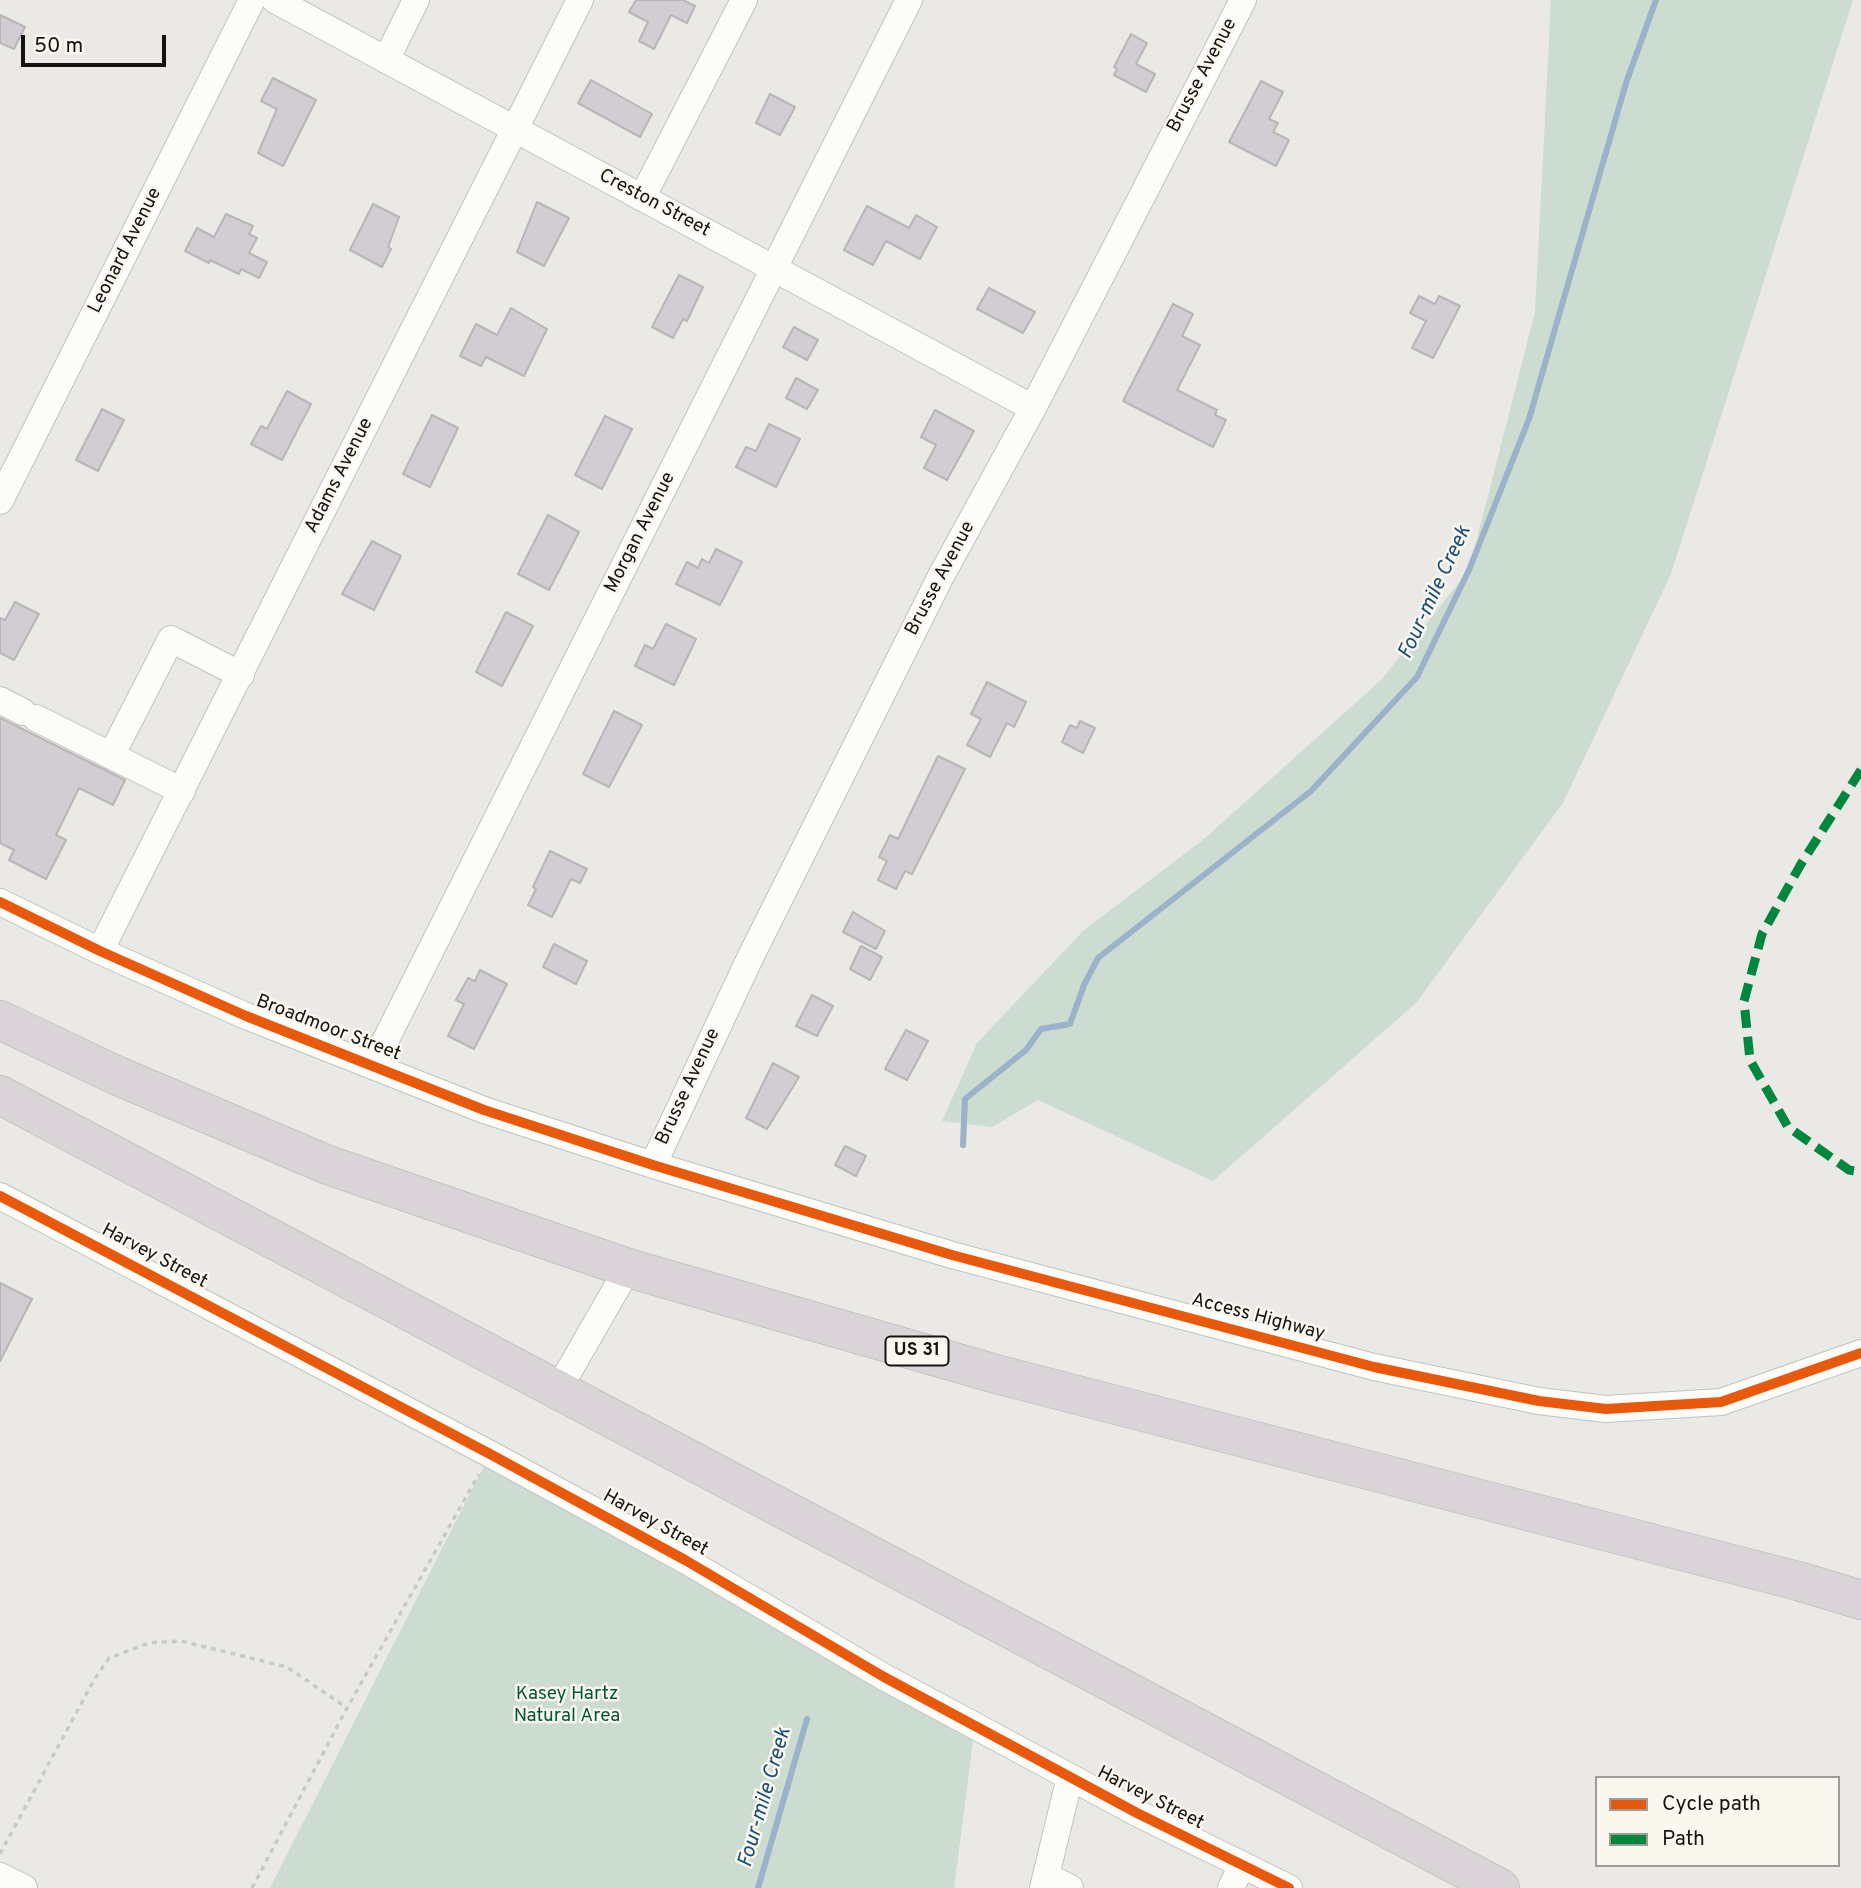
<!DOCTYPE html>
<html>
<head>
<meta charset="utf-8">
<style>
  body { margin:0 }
  #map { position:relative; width:1861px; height:1888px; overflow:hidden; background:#eae9e5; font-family:Overpass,sans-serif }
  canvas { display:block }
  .legend { position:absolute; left:1595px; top:1776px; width:245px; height:91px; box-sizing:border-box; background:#faf7ef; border:2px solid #9e9c96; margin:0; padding:9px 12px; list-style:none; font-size:21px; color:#141311 }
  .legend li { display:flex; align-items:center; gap:14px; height:35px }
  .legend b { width:35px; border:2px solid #9e9c96 }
  .scale { position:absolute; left:21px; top:35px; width:145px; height:32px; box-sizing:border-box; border:4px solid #141311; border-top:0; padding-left:9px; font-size:21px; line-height:24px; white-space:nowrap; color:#141311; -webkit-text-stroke:5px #faf7ef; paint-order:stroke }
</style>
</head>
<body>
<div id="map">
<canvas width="1861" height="1888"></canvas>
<ul class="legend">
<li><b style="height:9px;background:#e8590c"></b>Cycle path</li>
<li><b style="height:9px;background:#00873e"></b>Path</li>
</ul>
<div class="scale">50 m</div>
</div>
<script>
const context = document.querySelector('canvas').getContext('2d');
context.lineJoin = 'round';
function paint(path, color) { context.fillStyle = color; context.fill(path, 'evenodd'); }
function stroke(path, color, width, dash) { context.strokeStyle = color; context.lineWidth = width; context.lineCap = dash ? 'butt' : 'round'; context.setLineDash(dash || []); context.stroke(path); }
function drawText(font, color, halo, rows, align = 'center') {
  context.font = font + ' Overpass,sans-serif'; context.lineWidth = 5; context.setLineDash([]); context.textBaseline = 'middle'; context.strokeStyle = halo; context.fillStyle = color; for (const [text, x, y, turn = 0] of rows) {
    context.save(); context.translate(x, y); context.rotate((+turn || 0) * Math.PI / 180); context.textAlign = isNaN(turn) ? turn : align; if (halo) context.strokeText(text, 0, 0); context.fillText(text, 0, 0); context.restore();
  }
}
const green = new Path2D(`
  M1551 0H1853L1671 574 1563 803 1416 1003 1213 1181 1038 1100 992 1127 942 1121 977 1043 1083 931 1204 839 1382 679 1469 570 1535 312Z
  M490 1454 975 1726 954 1888H270Z`);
const stream = new Path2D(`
  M963 1145 965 1099 1026 1050 1041 1029 1070 1024 1084 985 1098 958 1311 791 1417 677 1469 570 1529 419 1626 83 1656 0
  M758 1888 807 1719`);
const building = new Path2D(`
  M636 0H683L695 6 687 23 671 15 654 49 639 41 648 22 629 12Z
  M0 15 25 27 14 49 0 43Z
  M1131 34 1147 43 1136 64 1155 74 1146 92 1114 75 1117 69 1114 67Z
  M273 78 316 100 283 166 258 153 277 109 261 101Z
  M591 80 652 114 640 137 578 103Z
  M1261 81 1283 92 1269 119 1278 123 1273 132 1289 140 1276 166 1229 142Z
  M770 94 795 107 780 135 756 123Z
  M537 202 569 218 544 266 517 252Z
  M373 204 399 217 388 247 391 249 382 267 350 250Z
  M867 206 909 228 916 215 937 227 920 259 886 241 873 265 844 250Z
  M226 214 253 226 249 234 257 238 249 253 267 262 259 278 241 269 239 274 210 260 209 263 185 251 197 228 214 237Z
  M679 275 703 287 687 321 683 319 673 338 652 327Z
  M989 288 1035 312 1023 333 977 309Z
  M1419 296 1435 304 1439 296 1460 306 1433 358 1412 348 1426 321 1410 313Z
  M1173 304 1193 314 1182 336 1200 345 1177 390 1217 410 1215 415 1226 420 1213 447 1123 401Z
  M511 308 547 329 524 376 486 357 481 366 460 356 476 324 497 335Z
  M794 327 818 340 807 360 783 347Z
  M796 378 818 390 807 409 786 398Z
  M287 391 311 404 282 460 251 444 261 426 267 429Z
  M102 409 124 420 98 471 76 460Z
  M935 410 974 431 947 480 924 468 936 445 921 437Z
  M432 415 458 428 430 487 403 474Z
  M605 416 632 429 602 489 575 475Z
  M769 424 800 439 776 487 736 467 746 447 756 451Z
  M548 515 579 532 549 590 518 574Z
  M372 541 401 556 374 610 342 594Z
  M716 549 742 562 720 605 676 584 687 562 698 568 702 559 709 563Z
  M15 602 39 614 14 660 0 653V618L5 620Z
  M506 612 533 626 502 686 476 672Z
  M666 624 696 639 674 685 635 666 645 645 653 649Z
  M987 682 1026 702 1014 727 1007 723 990 757 967 745 981 719 971 714Z
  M614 711 642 725 609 787 583 774Z
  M0 718 125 780 113 805 79 788 56 835 66 840 46 879 9 860 14 850 0 843Z
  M1080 721 1095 728 1083 753 1062 742 1070 725 1077 728Z
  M938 756 965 769 912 874 905 871 896 889 878 880 887 861 879 857 890 835 898 839Z
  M550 851 587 869 580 883 571 879 552 917 528 905 536 889 533 887Z
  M853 912 885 931 876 949 843 932Z
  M554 944 587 961 576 984 543 967Z
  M861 946 882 957 870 980 850 969Z
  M480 970 507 984 474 1049 448 1036 464 1004 456 1000 468 978 475 981Z
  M812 995 833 1006 817 1036 796 1026Z
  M906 1030 928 1041 907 1080 885 1069Z
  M773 1063 799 1077 767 1129 746 1118Z
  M845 1146 866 1156 856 1176 835 1165Z
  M0 1283 32 1299 0 1361Z`);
const path = new Path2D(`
  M0 1854 94 1680 109 1658 149 1643 181 1641 287 1667 347 1708
  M252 1888 347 1708 479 1474`);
const minor = new Path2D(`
  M275 0 1033 408
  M386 60 416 0
  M642 198 744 0
  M0 501 252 0
  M0 700 23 712
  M36 718 182 791
  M111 756 171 639 241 675
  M0 902 100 951 246 1016 484 1110 653 1165 952 1255 1374 1367 1539 1401 1606 1409 1721 1402 1861 1353
  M100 951 580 0
  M373 1065 909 0
  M653 1165 750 958 941 576 1033 408 1243 0
  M0 1196 490 1454 685 1560 884 1677 1137 1813 1289 1888
  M558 1390 628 1268
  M0 1876 24 1888
  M1046 1876 1070 1888
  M1043 1888 1070 1777
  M1231 1888 1242 1865`);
const highway = new Path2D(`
  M0 1020 118 1076 328 1165 628 1268 996 1374 1798 1581 1861 1600
  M0 1095 1500 1888`);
const quiet = new Path2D(`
  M1861 770 1801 864 1762 934 1744 1001 1750 1060 1788 1127 1849 1170 1861 1172`);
const cycleway = new Path2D(`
  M0 902 100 951 246 1016 484 1110 653 1165 952 1255 1374 1367 1539 1401 1606 1409 1721 1402 1861 1353
  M0 1196 490 1454 685 1560 884 1677 1137 1813 1289 1888`);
const shields = [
  [917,1351,63]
];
const shieldNames = [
  ["US 31",917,1351]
];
const streetNames = [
  ["Brusse Avenue",1203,76,-62],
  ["Creston Street",654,204,28],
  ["Leonard Avenue",126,251,-63],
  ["Adams Avenue",340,476,-63],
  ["Morgan Avenue",641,533,-63],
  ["Brusse Avenue",941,579,-62],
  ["Broadmoor Street",328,1029,21],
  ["Brusse Avenue",689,1087,-65],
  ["Harvey Street",154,1257,28],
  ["Access Highway",1258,1318,15],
  ["Harvey Street",655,1524,29],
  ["Harvey Street",1150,1799,27]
];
const parkNames = [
  ["Kasey Hartz",567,1695],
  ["Natural Area",567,1717]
];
const waterNames = [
  ["Four-mile Creek",1436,593,-65],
  ["Four-mile Creek",766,1798,-74]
];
paint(green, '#cddcd0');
stroke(stream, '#9ab2ca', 6);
paint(building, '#d2cdd3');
stroke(building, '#b7b6b6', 2);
stroke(minor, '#c3c2be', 28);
stroke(highway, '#c4c3c1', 40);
stroke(path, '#c9c9c7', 3.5, [5, 5]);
stroke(minor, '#fcfcfb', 26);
stroke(highway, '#dad3d7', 38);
stroke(quiet, '#00873e', 9, [18, 9]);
stroke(cycleway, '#e8590c', 10);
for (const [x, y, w] of shields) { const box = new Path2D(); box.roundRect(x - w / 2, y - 14.5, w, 29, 5); context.fillStyle = '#faf7ef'; context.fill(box); stroke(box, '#141311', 2); }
drawText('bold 18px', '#141311', null, shieldNames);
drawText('19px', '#141311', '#faf7ef', streetNames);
drawText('19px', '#035833', '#faf7ef', parkNames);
drawText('italic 21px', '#184d7b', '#faf7ef', waterNames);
</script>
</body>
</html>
